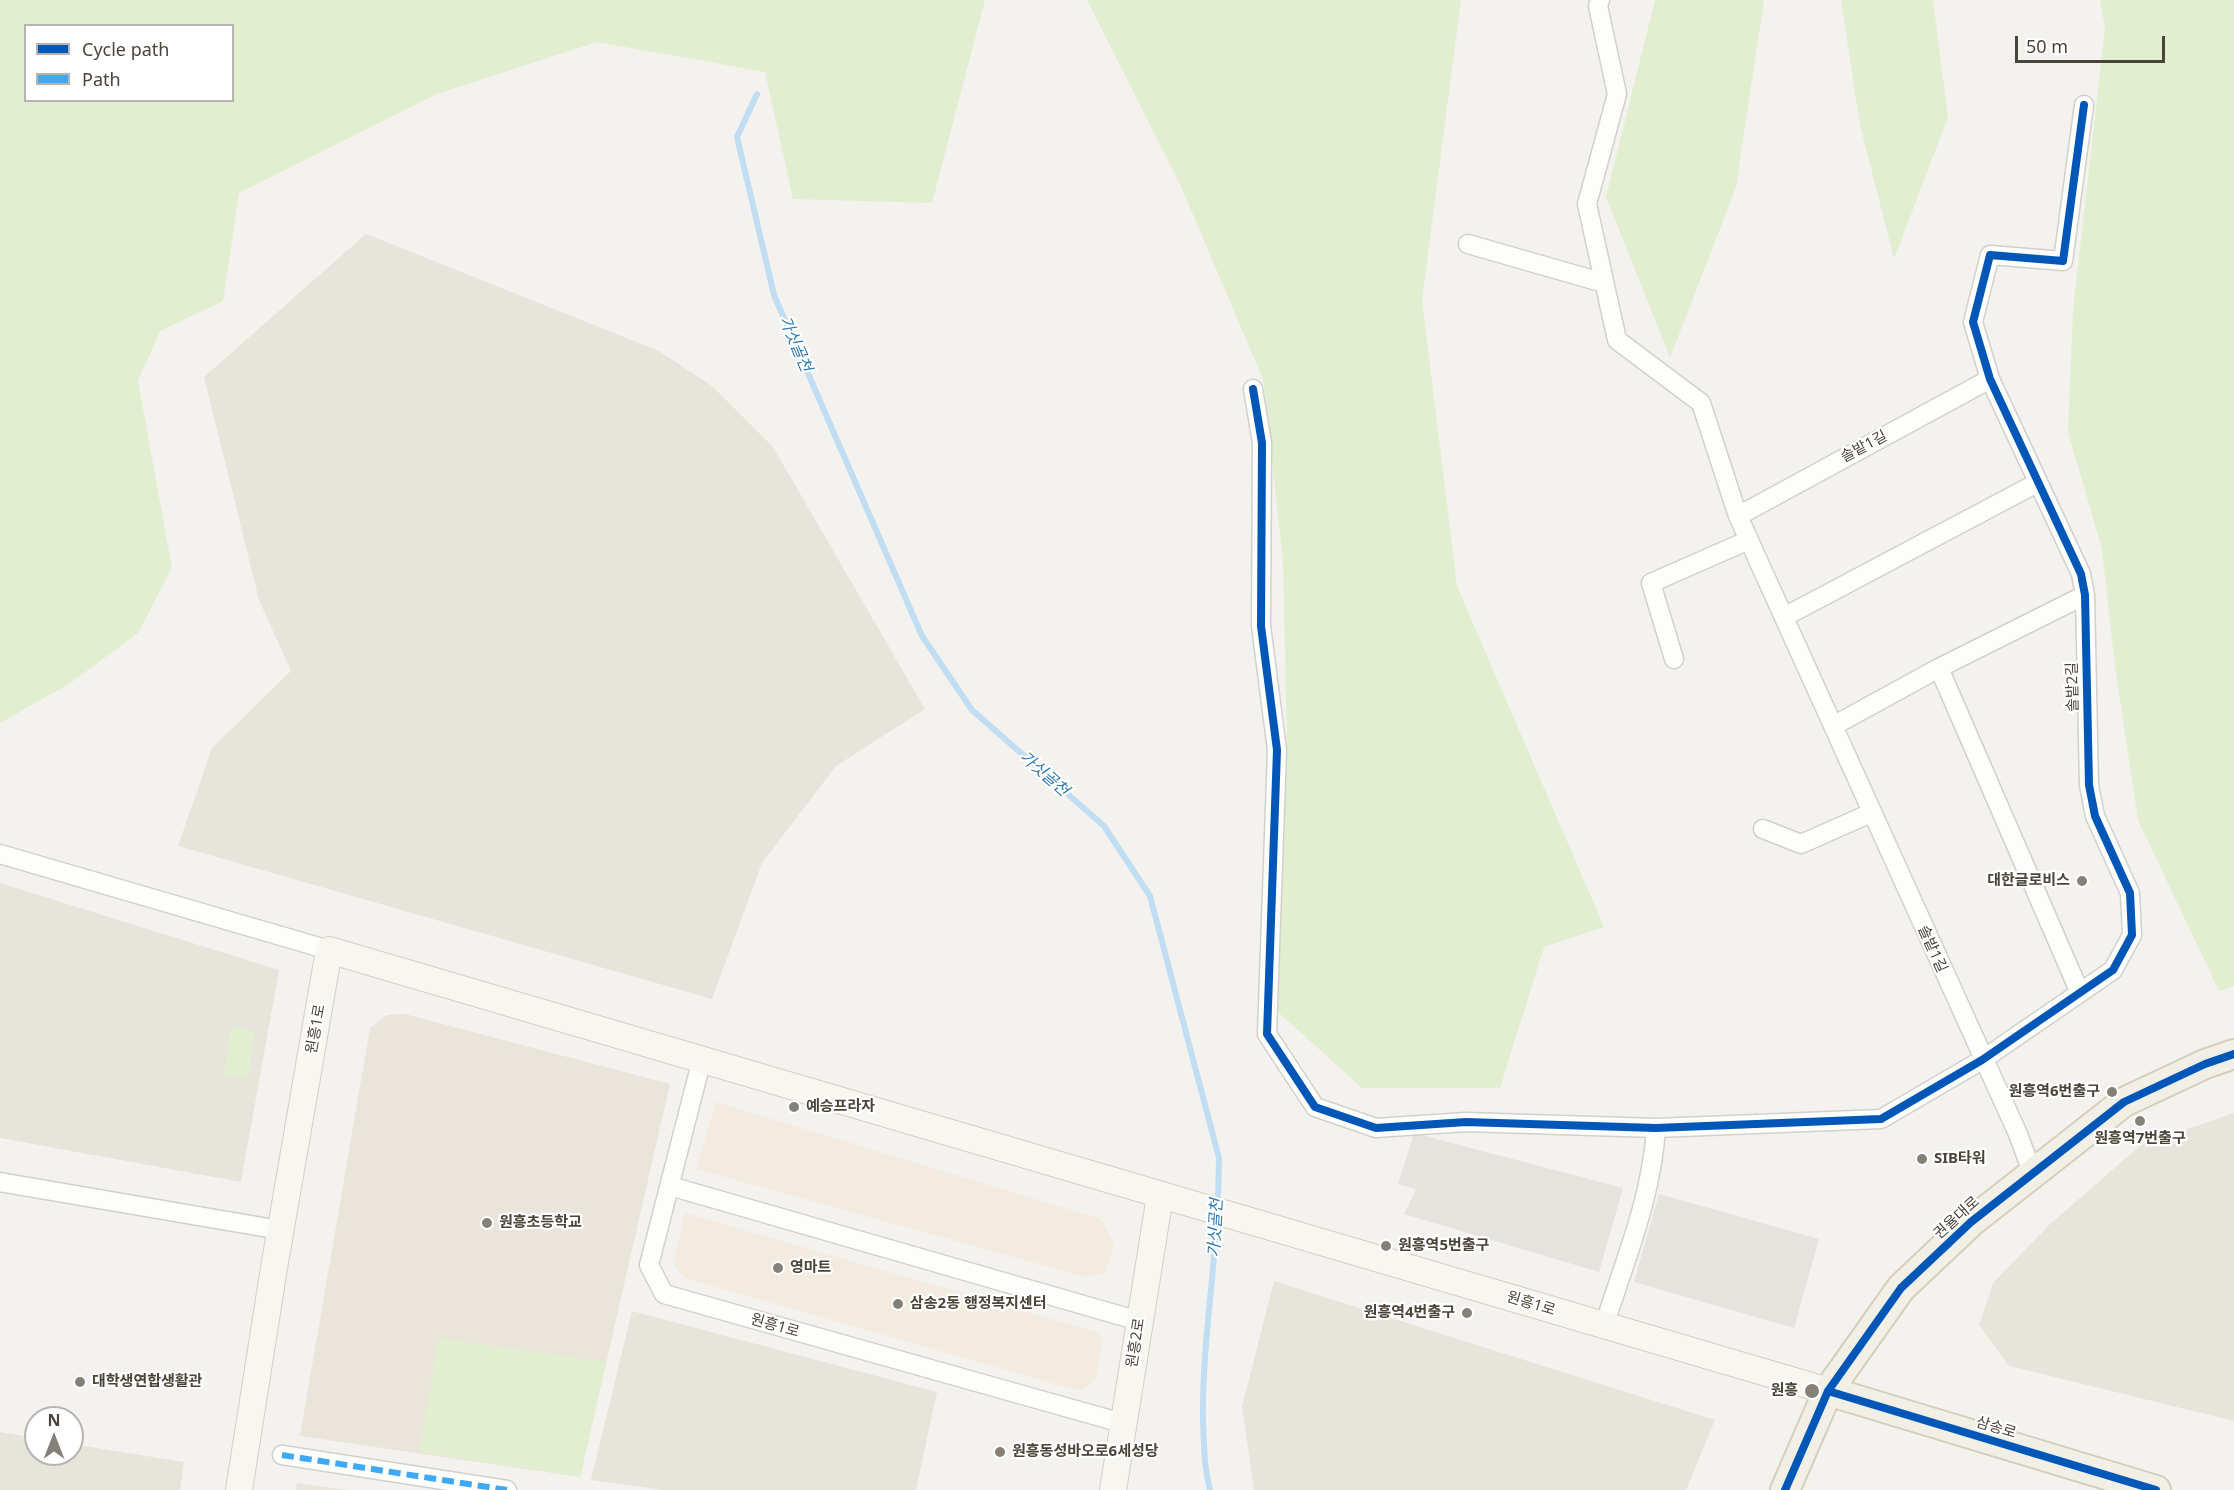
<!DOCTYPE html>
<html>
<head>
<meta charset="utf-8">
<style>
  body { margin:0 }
  #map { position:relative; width:2234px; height:1490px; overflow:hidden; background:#f4f2ee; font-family:"Noto Sans",sans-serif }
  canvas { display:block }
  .legend { position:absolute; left:24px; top:24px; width:210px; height:78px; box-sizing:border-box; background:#fff; border:2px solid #b7b4b0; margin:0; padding:8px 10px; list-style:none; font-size:18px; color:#4b4439 }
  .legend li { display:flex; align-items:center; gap:12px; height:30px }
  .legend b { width:30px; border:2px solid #b7b4b0 }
  .north { position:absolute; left:24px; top:1406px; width:60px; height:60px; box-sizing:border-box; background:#fff; border:2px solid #b7b4b0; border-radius:50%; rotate:0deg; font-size:16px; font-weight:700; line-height:24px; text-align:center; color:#4b4439 }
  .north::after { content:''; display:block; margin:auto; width:21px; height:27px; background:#868178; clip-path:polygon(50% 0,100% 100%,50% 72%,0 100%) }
  .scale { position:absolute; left:2015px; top:36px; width:150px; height:27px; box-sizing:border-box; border:3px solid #4b4439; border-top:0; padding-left:8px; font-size:18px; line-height:21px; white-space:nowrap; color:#4b4439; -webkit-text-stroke:4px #fff; paint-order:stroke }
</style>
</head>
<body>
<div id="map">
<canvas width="2234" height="1490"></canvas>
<ul class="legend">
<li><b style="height:8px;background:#0057b8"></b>Cycle path</li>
<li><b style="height:8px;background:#3fa9f5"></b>Path</li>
</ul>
<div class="north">N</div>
<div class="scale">50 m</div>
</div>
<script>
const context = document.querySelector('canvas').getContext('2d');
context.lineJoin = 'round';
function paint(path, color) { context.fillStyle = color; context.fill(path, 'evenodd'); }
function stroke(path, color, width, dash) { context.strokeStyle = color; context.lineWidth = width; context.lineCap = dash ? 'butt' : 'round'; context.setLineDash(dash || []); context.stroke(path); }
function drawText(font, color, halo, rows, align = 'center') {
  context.font = font + ' "Noto Sans","Noto Sans KR",sans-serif'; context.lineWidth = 4.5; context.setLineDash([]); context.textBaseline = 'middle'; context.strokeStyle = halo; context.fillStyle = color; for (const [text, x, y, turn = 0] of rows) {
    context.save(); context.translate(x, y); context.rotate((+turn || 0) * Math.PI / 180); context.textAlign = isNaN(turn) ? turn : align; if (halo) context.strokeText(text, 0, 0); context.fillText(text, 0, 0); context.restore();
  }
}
const residential = new Path2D(`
  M366 234 659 351 712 386 773 447 925 709 836 766 762 863 712 999 178 846 212 748 291 671 259 600 204 377Z
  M0 883 279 970 241 1182 0 1138Z
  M2234 1113V1421L2009 1366 1979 1325 1993 1283 2050 1224 2141 1145Z
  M1274 1281 1337 1301 1715 1420 1686 1490H1254L1242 1407Z
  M632 1311 937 1392 916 1490H663L591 1480Z
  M0 1432 36 1438V1454H72V1444L184 1462 180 1490H0Z`);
const commercial = new Path2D(`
  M716 1102 1101 1219 1114 1243 1106 1273 1085 1277 696 1169Z
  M685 1213 1097 1332 1103 1338 1096 1379 1083 1390H1076L684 1278 673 1263Z`);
const education = new Path2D(`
  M405 1014 670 1084 580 1477 300 1436 370 1028 387 1015Z
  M297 1483 348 1490H296Z`);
const green = new Path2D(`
  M0 0H985L932 203 793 199 765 72 597 42 437 94 239 193 223 301 160 331 138 381 172 568 138 633 69 684 0 723ZM26 26H232V100H26Z
  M1087 0H1461L1422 300 1457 586 1604 927 1544 947 1500 1088H1362L1278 1012 1287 748 1283 562 1263 379 1180 184Z
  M1655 0H1764L1736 187 1670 358 1606 197Z
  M1841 0H1933L1948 117 1894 259 1860 125Z
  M2100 0H2234V986L2219 991 2138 820 2115 667 2102 549 2068 432 2073 309 2105 28Z
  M231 1027 255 1031 248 1078 224 1075Z
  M439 1338 606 1362 580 1477 419 1452Z`);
const parking = new Path2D(`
  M1414 1133 1623 1188 1599 1272 1404 1214 1416 1189 1398 1184Z
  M1659 1194 1819 1239 1794 1328 1634 1282Z`);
const stream = new Path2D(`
  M757 94 737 137 774 295 922 636 972 710 1104 826 1150 896 1219 1158 1218 1205
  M1210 1490C1204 1467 1204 1445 1203 1421 1202 1352 1213 1286 1217 1218`);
const street = new Path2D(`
  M1600 0 1598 6 1617 94 1587 204 1617 340 1701 403 1738 516 2018 1134 2032 1172
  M1468 244 1604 283
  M1253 389 1262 443 1261 626 1277 750 1267 1034 1315 1107 1376 1128 1466 1122 1656 1128 1881 1119 1982 1060 2113 970 2132 935 2130 893 2095 816 2089 785 2085 595 2081 574 1990 379 1973 322 1990 255 2063 261 2084 105
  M1738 516 1990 379
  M1784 617 2037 483
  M1674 659 1651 583 1749 540
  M1939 668 2080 993
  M1833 726 1939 668 2085 595
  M1763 829 1801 844 1871 813
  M0 854 329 950
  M702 1059 649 1265 664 1294 1122 1423
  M0 1182 280 1230
  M670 1186 1139 1321
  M1604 1326C1625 1260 1652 1197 1656 1128
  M282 1455 507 1490`);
const secondary = new Path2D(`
  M239 1490 274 1268 329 950 1828 1391
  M1113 1490 1160 1196`);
const primary = new Path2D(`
  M1828 1391 2156 1490
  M1785 1490 1828 1391 1901 1288 1971 1222 2124 1102 2205 1064 2234 1054`);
const quiet = new Path2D(`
  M282 1455 507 1490`);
const cycleway = new Path2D(`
  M1253 389 1262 443 1261 626 1277 750 1267 1034 1315 1107 1376 1128 1466 1122 1656 1128 1881 1119 1982 1060 2113 970 2132 935 2130 893 2095 816 2089 785 2085 595 2081 574 1990 379 1973 322 1990 255 2063 261 2084 105
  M1828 1391 2156 1490
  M1785 1490 1828 1391 1901 1288 1971 1222 2124 1102 2205 1064 2234 1054`);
const markers = [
  [2082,881,6,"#868178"],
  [2112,1092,6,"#868178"],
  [794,1107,6,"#868178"],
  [2140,1121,6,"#868178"],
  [1922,1159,6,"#868178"],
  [487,1223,6,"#868178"],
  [1386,1246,6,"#868178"],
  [778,1268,6,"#868178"],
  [898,1304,6,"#868178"],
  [1467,1313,6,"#868178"],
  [80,1382,6,"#868178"],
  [1812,1391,8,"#868178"],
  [1000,1452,6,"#868178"]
];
const streetNames = [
  ["솔밭1길",1864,447,-28],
  ["솔밭2길",2073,687,-91],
  ["솔밭1길",1932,949,66],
  ["원흥1로",316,1029,-80],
  ["권율대로",1957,1218,-42],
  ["원흥1로",1531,1304,17],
  ["원흥1로",775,1326,16],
  ["원흥2로",1136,1343,-81],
  ["삼송로",1996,1428,17]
];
const poiNames = [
  ["대한글로비스",2070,881,"right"],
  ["원흥역6번출구",2100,1092,"right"],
  ["예승프라자",806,1107],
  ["원흥역7번출구",2140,1139,"center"],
  ["SIB타워",1934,1159],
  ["원흥초등학교",499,1223],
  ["원흥역5번출구",1398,1246],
  ["영마트",790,1268],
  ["삼송2동 행정복지센터",910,1304],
  ["원흥역4번출구",1455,1313,"right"],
  ["대학생연합생활관",92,1382],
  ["원흥",1798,1391,"right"],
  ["원흥동성바오로6세성당",1012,1452]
];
const waterNames = [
  ["가싯골천",795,344,67],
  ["가싯골천",1044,774,41],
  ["가싯골천",1216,1228,-87]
];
paint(residential, '#e7e4dc');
paint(commercial, '#f3ebdf');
paint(education, '#eae5da');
paint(green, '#e1eecf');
paint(parking, '#e6e3df');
stroke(stream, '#c0ddf1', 6);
stroke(street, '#d2d0cb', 21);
stroke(secondary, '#d3cfc5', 28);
stroke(primary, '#d6cebb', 32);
stroke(street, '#fdfdfc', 18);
stroke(secondary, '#f7f6f1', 26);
stroke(primary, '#f2efe6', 28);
stroke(quiet, '#3fa9f5', 6, [12, 6]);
stroke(cycleway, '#0057b8', 8);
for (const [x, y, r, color] of markers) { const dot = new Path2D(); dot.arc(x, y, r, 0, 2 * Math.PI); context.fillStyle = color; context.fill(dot); stroke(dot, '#fff', 2); }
drawText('15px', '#4b4439', '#fff', streetNames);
drawText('bold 15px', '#4b4439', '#fff', poiNames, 'left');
drawText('italic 16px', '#2e7ab2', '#fff', waterNames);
</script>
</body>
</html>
